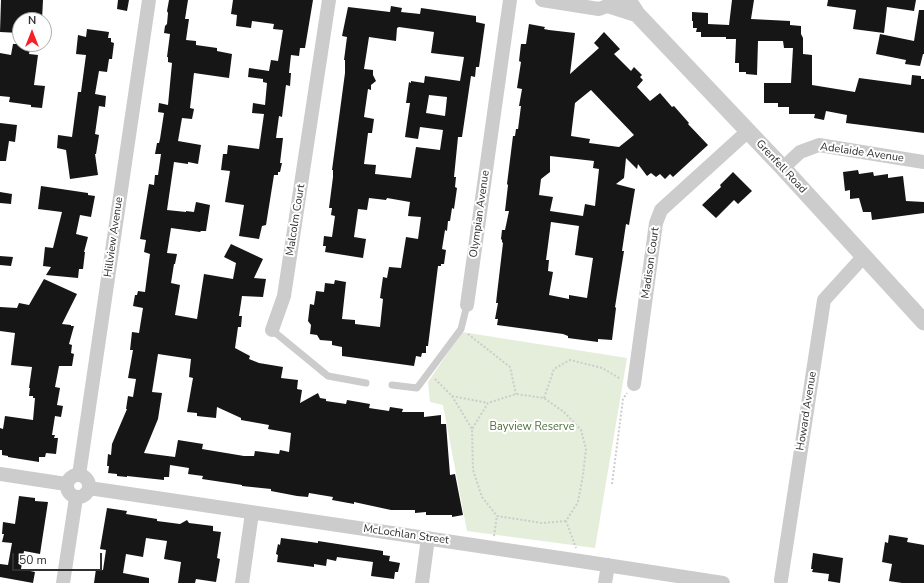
<!DOCTYPE html>
<html>
<head>
<meta charset="utf-8">
<style>
  body { margin:0 }
  #map { position:relative; width:924px; height:583px; overflow:hidden; background:#fff; font-family:"Nunito Sans",sans-serif }
  canvas { display:block }
  .north { position:absolute; left:12px; top:12px; width:40px; height:40px; box-sizing:border-box; background:#fff; border:1px solid #acacac; border-radius:50%; rotate:0deg; font-size:11px; font-weight:700; line-height:16px; text-align:center; color:#2f2f2f }
  .north::after { content:''; display:block; margin:auto; width:14px; height:18px; background:#f62127; clip-path:polygon(50% 0,100% 100%,50% 72%,0 100%) }
  .scale { position:absolute; left:12px; top:553px; width:90px; height:18px; box-sizing:border-box; border:2px solid #2f2f2f; border-top:0; padding-left:5px; font-size:12px; line-height:14px; white-space:nowrap; color:#2f2f2f; -webkit-text-stroke:3px #fff; paint-order:stroke }
</style>
</head>
<body>
<div id="map">
<canvas width="924" height="583"></canvas>
<div class="north">N</div>
<div class="scale">50 m</div>
</div>
<script>
const context = document.querySelector('canvas').getContext('2d');
context.lineJoin = 'round';
function paint(path, color) { context.fillStyle = color; context.fill(path, 'evenodd'); }
function stroke(path, color, width, dash) { context.strokeStyle = color; context.lineWidth = width; context.lineCap = dash ? 'butt' : 'round'; context.setLineDash(dash || []); context.stroke(path); }
function drawText(font, color, halo, rows, align = 'center') {
  context.font = font + ' "Nunito Sans",sans-serif'; context.lineWidth = 4; context.setLineDash([]); context.textBaseline = 'middle'; context.strokeStyle = halo; context.fillStyle = color; for (const [text, x, y, turn = 0] of rows) {
    context.save(); context.translate(x, y); context.rotate((+turn || 0) * Math.PI / 180); context.textAlign = isNaN(turn) ? turn : align; if (halo) context.strokeText(text, 0, 0); context.fillText(text, 0, 0); context.restore();
  }
}
const green = new Path2D(`
  M462 332 627 358 595 548 467 531 443 405 430 402 428 382Z`);
const building = new Path2D(`
  M1 0H43L42 20H20V33L0 32Z
  M118 0H129L127 11 117 9Z
  M169 0H188L185 19H189L186 40 196 41V45L217 48V51L232 54 229 78 194 73 190 108 194 109 192 119 182 118 178 141 201 145 198 164 188 162V164L174 162 167 210 186 212V211L194 212 196 202 210 205 206 231H201L200 232 171 228 167 253 177 254 175 264H174L171 283 180 285 175 315 197 319 204 274 233 279 236 263 224 257 231 244 263 259 254 278 266 279 263 297 242 296 239 316H242L241 327H238L235 348 250 356 249 359 259 363 283 367 281 378 298 380 297 389 302 390 300 403 318 393 320 398 326 399V401L346 404 347 400 370 404 369 408 389 411 390 407 403 409 402 412H424V417L441 415V424H446L450 475 455 474 463 515 452 517V515H426V512L415 513V510H391L354 502V504L332 500 333 497 309 493 308 497 297 496 271 491V489L242 486V485L202 479 203 476 188 474 189 468 170 465 169 477H164V480L127 476V477L117 476V474L108 473 109 466H107L108 454 111 455 112 444 127 409H126L128 396 133 397 136 379 128 378 133 350H130L132 332 139 333 143 308 133 306 135 295H137L138 291 145 292 150 254 144 252 146 240 140 239 149 184 154 185 155 175H158L161 154H155L157 143H159L160 139 164 113 158 112 159 103 168 105 172 63 168 62V57H167L170 34 164 33 165 26 167 24 168 13 167 11ZM158 354 191 359 189 377 193 378 187 412 197 413V416L216 418 217 407 241 418V420L269 425 268 429 291 433 289 452 280 450 279 454 255 451 254 456H244L202 449 203 444 178 440 175 457 144 453 158 419 162 393 152 392Z
  M233 0H313L305 48H300L299 56 291 55 289 73H291L290 86 286 85 282 117 279 116 276 138H283L280 163H282L280 172H278V175H274L266 225 262 226 259 239 239 236 244 205 225 202 230 171 221 170 223 154H227L228 145 259 149 264 114 252 113 253 103 265 105 267 83 263 82V79L248 77 249 68 269 71 271 60 278 61 283 30 273 29 274 24 252 21 251 28 236 26 237 15 231 14Z
  M732 0H754L751 19 790 21V25L801 26V34L803 38V54L812 55V85L855 92 859 78 911 85 912 75 921 76V79H924V133L846 123 847 115 826 111 824 120 814 118 815 114H789V107H778V103H764V83H791L793 48H784L783 41H758L757 75 746 74V72H739V63H735L736 39H726V37H701V32H696L697 28H693V21H692V12L708 13V24L729 25Z
  M828 0H916L914 11 887 7 884 33 853 29 856 10 827 6Z
  M391 6 402 8 401 12 420 14 421 8 476 16V22L485 24 479 67H476L475 77 471 76 462 137H458L454 177H456L455 187 457 188 454 209 452 208 450 221H448L447 231 445 230 442 249 446 250 444 264H441V266H438L428 346H426V353H422L421 357 416 356 414 366 342 356V347L332 345V341L320 340 317 335 310 334 311 325 308 321 310 304 314 305 316 291 324 292 325 283 334 284 335 280 346 282 342 319 355 320V324L380 327 383 299 380 298 383 277 387 278 389 267 401 268 406 237 418 239 421 217 408 216 410 202 387 198 386 200 369 198 367 210 358 209 354 237 366 239 363 258 325 252 326 246H323L324 236 332 237 335 216 331 215 332 208H329L333 177V170H332L345 73V60H344L347 37 342 36 348 7 390 12ZM399 27 434 32 431 53 464 57 460 81 425 76 424 83 411 81V83L409 82 406 103H410L405 137 418 139 420 127 443 130 440 150 416 147 411 178 375 174 376 165 364 164 368 133H372L374 119 364 117 368 89 371 90V85L376 81 373 75V70L364 69 369 37 396 41 397 28ZM429 95 447 97 445 116 426 113Z
  M919 10H924V54H923L920 66 905 64 906 60 876 54 880 34 914 41Z
  M529 24 545 27 544 29 549 30 575 33 570 74 599 48 594 43 604 32 620 49 614 54 631 71 634 67 642 75 640 77 643 80 637 87 650 101 660 93 672 107 674 106 689 123 688 124 708 145 673 177 670 174 665 179 660 174 656 177 651 173 647 176 638 164 637 169 626 158 624 178 616 184 635 189 629 225 626 224 622 251H624L615 307 616 308 612 340 598 339V342L568 338V336L563 334 497 325 498 319H495L498 303H496L497 294 503 243 502 242V240L501 239 502 230H505L509 211H505L508 185 507 184 513 136H515L516 129H518L521 106H519L522 89 517 88 521 62 519 61 521 44H526ZM591 90 634 135 619 147 589 143 590 139 571 136 575 103ZM550 156 594 161 593 168 599 169 595 206 585 204 583 216 550 211 553 197 539 195 541 179 550 172ZM551 222 579 226 575 255 593 258 587 298 569 295V299L549 295 553 272 548 271 549 260H546Z
  M87 29 109 32 108 38H111V42L114 43 112 59H109L107 72 99 71 95 94 106 96 105 107 99 106 95 134 99 135 96 154H95L98 175 70 179 66 150 57 148 58 135 72 137 78 92H81L86 55 76 54 78 35 86 37Z
  M13 44H31L29 54 38 55 34 85 45 86 42 108 31 107V105L9 102 10 97 0 96V53L11 55Z
  M0 123 17 125 15 142 9 141 6 161H0Z
  M858 170 859 174 873 172 874 176 888 174V178L903 176 906 201 924 202V213L872 220 871 212H863L859 198 850 199V190L845 191 843 172Z
  M733 172 752 191 738 204 734 200 716 218 702 205 721 187 720 185Z
  M41 186 88 193V195L95 196 91 217 80 215 76 234 88 237 84 252H85L83 269H79L78 278 46 275 51 267 43 266 45 247 53 248 62 212 38 209Z
  M0 192 12 194 11 204 0 203Z
  M0 256 13 257 11 266 0 265Z
  M44 279 77 294 62 324 71 325V326H74L69 344 72 345 71 353 74 354 72 366H59L55 387 60 388 57 405 63 406 61 417 55 416 52 435H55L54 438H58L56 454 46 453 45 457H39V462L8 457V456L2 455V450H0V428L3 429 5 416 33 420 35 398H33V396H29L30 388H29L32 367 11 365 15 333 0 331V307L17 308 19 303 29 305Z
  M19 496 35 498V501L48 502 40 554 24 551 21 569 35 572 33 583 0 577V564L8 565 12 543 2 542 4 534H2L3 522 15 524Z
  M107 508 127 511 126 514 157 519V521L180 524 187 520 189 523 213 526V531L221 532 217 558 220 559 216 582 196 579 195 583H178L181 562 164 559 167 541 146 538 143 557 126 554 123 573 149 578V583H94L96 569 103 570 106 550 100 549Z
  M889 535 908 538 907 542 924 545V583H902L889 581 892 564 882 562 885 542 888 543Z
  M281 538 318 543V541L383 551V555L390 556 389 561 400 563 398 572H395L394 579 371 576 373 562 337 557 336 561 327 559 326 566 314 564V567L277 562 278 555 276 554 278 544 280 545Z
  M813 553 843 558 840 583 828 581 829 574 812 572 813 569H811Z`);
const path = new Path2D(`
  M468 334 510 367 516 394
  M435 379 452 396 488 403
  M452 396 472 429
  M544 398 554 369 570 360 602 368 621 379
  M612 484 623 399 627 393
  M566 521 542 523 497 516 482 497 473 470 472 429 488 403 516 394 544 398 564 412 581 430 586 449 583 475 578 502 566 521 576 548
  M494 536 497 516`);
const service = new Path2D(`
  M272 330 328 376 366 383
  M392 385 417 388 461 329 467 305`);
const minor = new Path2D(`
  M542 0 599 9 610 5
  M783 168 800 152 819 145 924 162
  M467 305 510 0
  M272 330 284 296 329 0
  M634 384 656 223 661 210 747 132
  M0 474 66 484
  M67 486a11 11 0 1 1 22 0a11 11 0 1 1-22 0Z
  M79 475 149 0
  M89 488 580 561 723 583
  M781 580 824 300 864 256
  M63 583 76 498
  M242 583 252 513
  M422 583 428 538
  M605 583 608 565`);
const tertiary = new Path2D(`
  M628 0 637 14 783 168 924 322
  M612 6 637 14`);
const streetNames = [
  ["Adelaide Avenue",862,153,8],
  ["Grenfell Road",781,167,47],
  ["Olympian Avenue",480,214,-82],
  ["Malcolm Court",296,220,-81],
  ["Hillview Avenue",114,237,-82],
  ["Madison Court",651,263,-82],
  ["Howard Avenue",807,411,-81],
  ["McLochlan Street",406,535,8]
];
const parkNames = [
  ["Bayview Reserve",532,427]
];
paint(green, '#e4eedb');
paint(building, '#161616');
stroke(path, '#ccc', 2, [2, 2]);
stroke(service, '#ccc', 7);
stroke(minor, '#ccc', 14);
stroke(tertiary, '#ccc', 17);
drawText('11px', '#2f2f2f', '#fff', streetNames);
drawText('11px', '#4f6f38', '#fff', parkNames);
</script>
</body>
</html>
